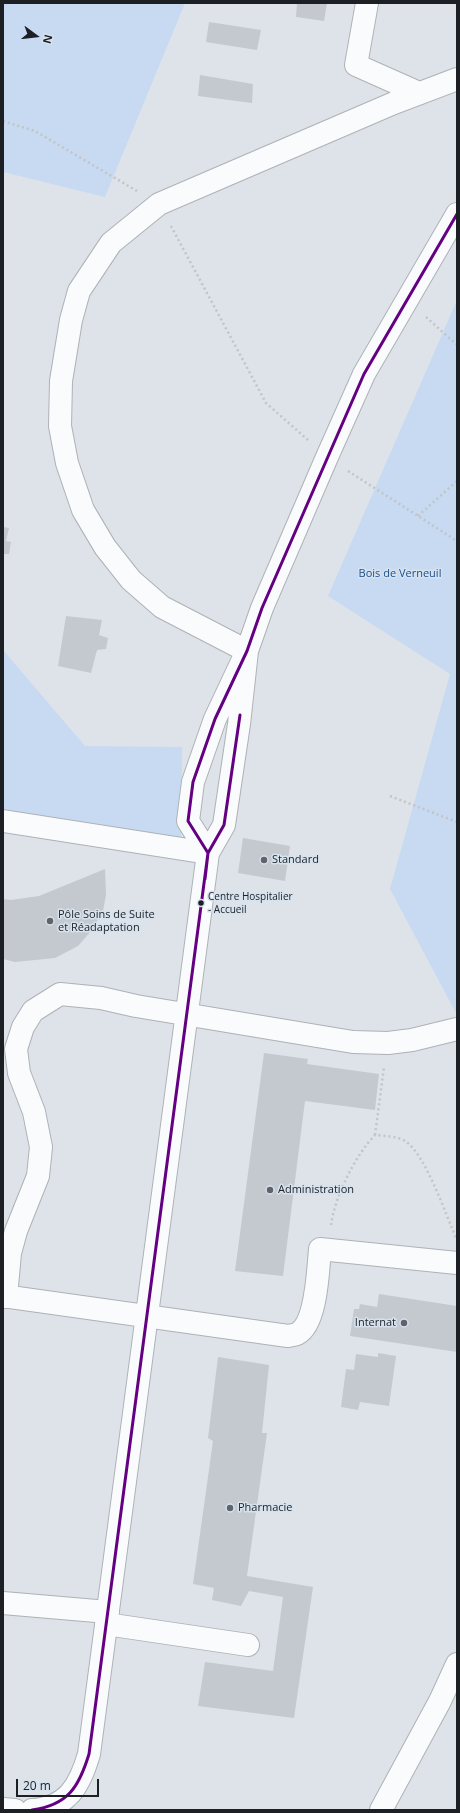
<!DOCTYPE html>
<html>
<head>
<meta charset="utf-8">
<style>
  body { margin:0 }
  #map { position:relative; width:460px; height:1813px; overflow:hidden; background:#dde3e9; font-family:"Open Sans",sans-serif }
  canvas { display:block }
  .frame { position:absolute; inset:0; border:4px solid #1c2025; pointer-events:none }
  .north { position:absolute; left:16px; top:16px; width:40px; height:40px; -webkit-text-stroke:3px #d7e2ef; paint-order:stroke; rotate:105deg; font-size:11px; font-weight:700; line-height:16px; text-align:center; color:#1c2025 }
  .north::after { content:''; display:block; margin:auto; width:14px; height:18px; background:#1c2025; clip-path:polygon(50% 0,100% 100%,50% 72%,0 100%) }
  .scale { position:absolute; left:16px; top:1779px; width:83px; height:18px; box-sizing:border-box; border:2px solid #1c2025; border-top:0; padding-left:5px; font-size:12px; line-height:14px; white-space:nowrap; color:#1c2025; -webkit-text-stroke:3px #d7e2ef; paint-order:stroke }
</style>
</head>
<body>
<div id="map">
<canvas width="460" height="1813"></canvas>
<div class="frame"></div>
<div class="north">N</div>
<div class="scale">20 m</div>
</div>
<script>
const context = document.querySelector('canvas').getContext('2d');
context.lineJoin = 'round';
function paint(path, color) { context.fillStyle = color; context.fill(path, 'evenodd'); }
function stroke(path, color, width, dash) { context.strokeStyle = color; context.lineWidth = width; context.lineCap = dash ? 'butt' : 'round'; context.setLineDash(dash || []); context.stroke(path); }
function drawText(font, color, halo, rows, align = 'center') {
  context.font = font + ' "Open Sans",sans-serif'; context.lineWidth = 3; context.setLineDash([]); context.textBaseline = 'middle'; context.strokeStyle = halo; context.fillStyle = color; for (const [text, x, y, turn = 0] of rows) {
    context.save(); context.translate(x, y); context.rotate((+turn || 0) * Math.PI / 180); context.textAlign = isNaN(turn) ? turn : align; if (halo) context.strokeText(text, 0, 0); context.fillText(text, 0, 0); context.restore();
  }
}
const green = new Path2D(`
  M3 3H185L105 197 3 172Z
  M457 300V1015L390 889 450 674 328 596Z
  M3 650 85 746 182 747 181 844 3 813Z`);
const building = new Path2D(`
  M297 3H327L324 21 296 17Z
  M209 22 261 30 257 50 206 42Z
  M200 75 253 84 252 103 198 96Z
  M3 527 9 528 6 541 11 542 9 554H3Z
  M66 616 102 620 99 635 108 638 106 649 97 650 91 673 58 666Z
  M243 838 290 846 285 881 238 873Z
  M105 869 106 895 103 911 92 930 78 946 55 958 15 962 3 959V899L11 900 39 896Z
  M264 1053 308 1059 307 1064 379 1074 375 1110 305 1101 283 1276 235 1271Z
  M379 1294 457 1306V1352L350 1336 354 1309H359L360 1304 377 1307Z
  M378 1353 396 1356 389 1406 360 1402 358 1410 341 1407 346 1369 354 1370 356 1354 378 1357Z
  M218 1357 269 1365 262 1433H267L247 1576 313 1587 294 1718 198 1706 205 1662 273 1671 283 1597 249 1591 241 1606 212 1600 214 1588 193 1584 213 1441 208 1438Z`);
const path = new Path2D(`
  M3 121 35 131 137 191
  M171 226 266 403 308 440
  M426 317 457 345
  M348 471 457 541
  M418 516 457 481
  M390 796 457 822
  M375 1135 384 1067
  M331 1225C335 1196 355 1156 375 1135 384 1136 397 1136 405 1141 425 1153 446 1215 456 1238`);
const minor = new Path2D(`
  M367 3 356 65 419 93
  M247 651 162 607 131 580 105 547 83 510 67 463 60 426 61 381 71 320 79 291 111 243 159 204 394 103 457 79
  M3 821 208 853
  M208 853 188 821 193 782 215 719 247 651 262 608 327 457 364 374 457 214
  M3 1296 288 1336C291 1335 295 1335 297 1334 317 1324 318 1269 320 1249L457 1263
  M6 1297 10 1253 16 1231 38 1176 41 1147 34 1112 19 1073 16 1049 23 1027 33 1011 60 994 101 998 136 1006 353 1042 388 1043 412 1040 457 1029
  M3 1603 108 1612
  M106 1624 248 1645
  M3 1809 15 1810
  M32 1810C68 1808 80 1785 89 1754L208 853 224 825 239 724 247 651
  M381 1810 440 1701 457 1664`);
const bus1 = new Path2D(`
  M205 879 208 853 224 825 240 715
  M32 1810C68 1805 79 1787 89 1754L208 853 188 821 193 782 215 719 247 651 262 608 364 374 457 214`);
const markers = [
  [264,860,4,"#60646a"],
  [201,903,3.5,"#1c2025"],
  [50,921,4,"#60646a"],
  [270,1190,4,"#60646a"],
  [404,1323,4,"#60646a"],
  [230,1508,4,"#60646a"]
];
const busNames = [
  ["Centre Hospitalier",208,897],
  ["- Accueil",208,910]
];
const parkNames = [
  ["Bois de Verneuil",400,574]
];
const poiNames = [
  ["Standard",272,860],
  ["Pôle Soins de Suite",58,915],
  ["et Réadaptation",58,928],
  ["Administration",278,1190],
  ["Internat",396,1323,"right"],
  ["Pharmacie",238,1508]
];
paint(green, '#c7daf1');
paint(building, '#c4c9cf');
stroke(minor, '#aeb2b7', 24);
stroke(path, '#c2c4c7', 2.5, [2, 3]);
stroke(minor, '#fafbfc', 22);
stroke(bus1, '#640082', 3);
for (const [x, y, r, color] of markers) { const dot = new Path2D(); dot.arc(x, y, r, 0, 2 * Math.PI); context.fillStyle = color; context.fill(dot); stroke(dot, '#d7e2ef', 1.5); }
drawText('10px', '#1c2025', '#d7e2ef', busNames, 'left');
drawText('11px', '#18508e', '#d7e2ef', parkNames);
drawText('11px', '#1c2025', '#d7e2ef', poiNames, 'left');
</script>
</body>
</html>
